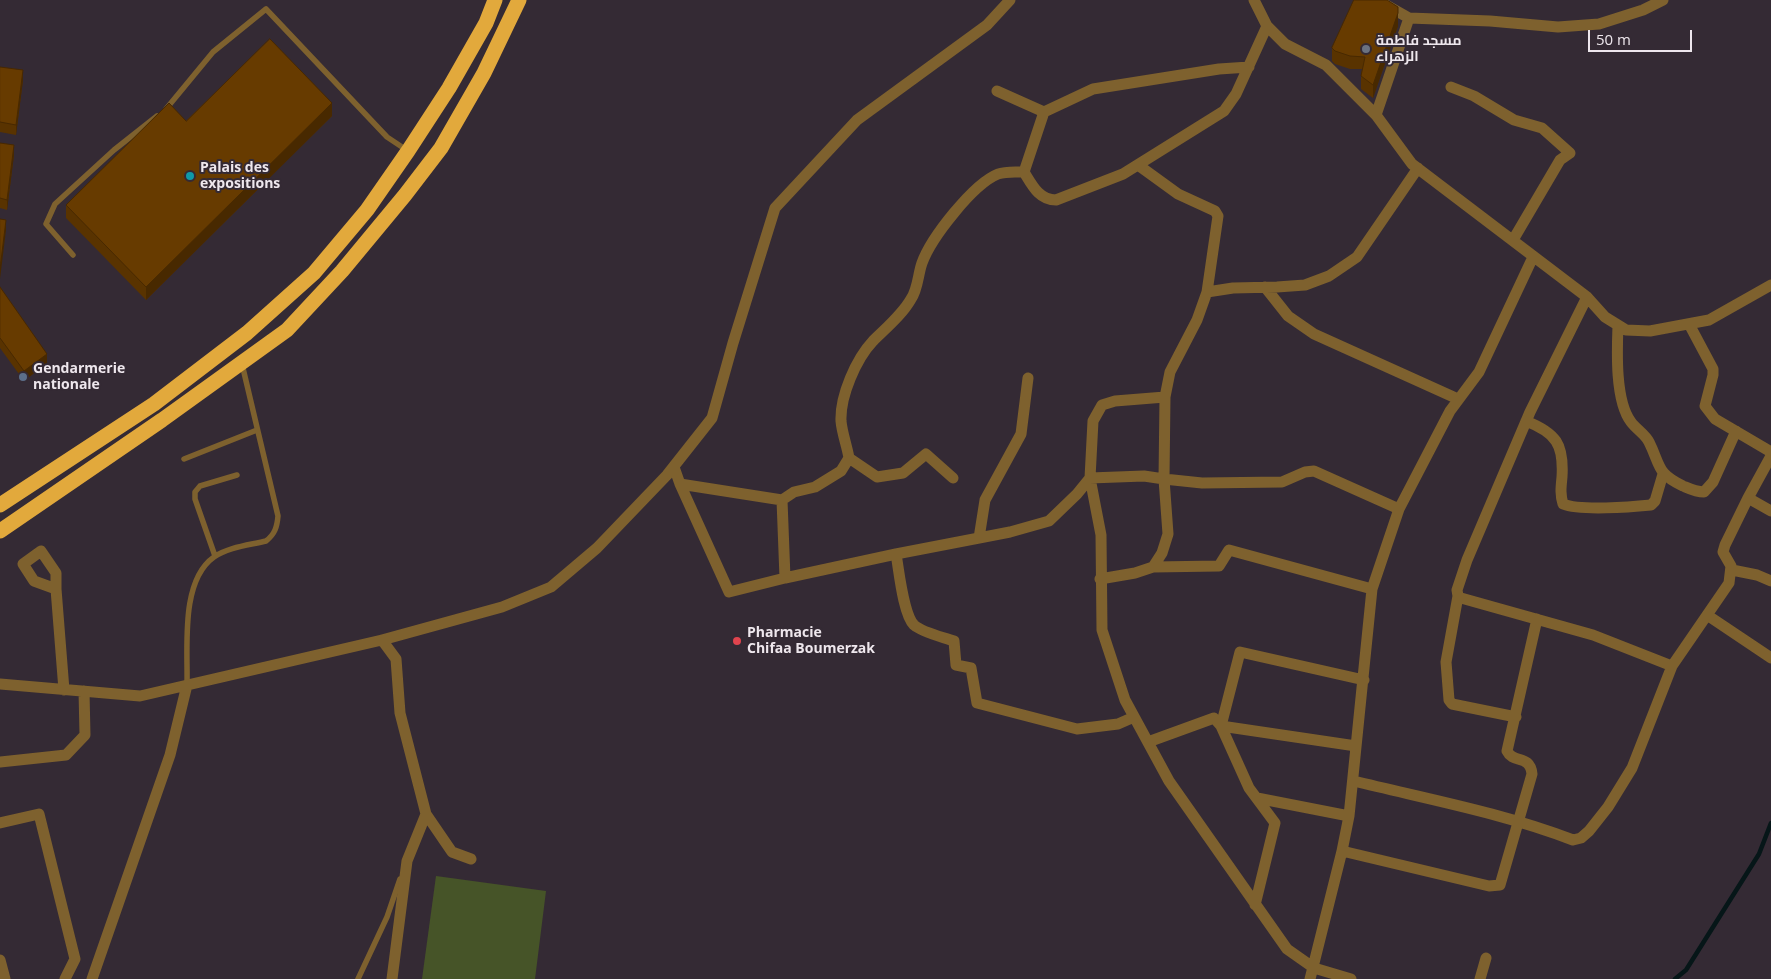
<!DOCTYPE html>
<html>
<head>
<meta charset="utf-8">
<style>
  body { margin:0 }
  #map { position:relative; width:1771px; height:979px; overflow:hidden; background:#342a34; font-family:"Open Sans",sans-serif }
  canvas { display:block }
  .scale { position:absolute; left:1588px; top:30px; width:104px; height:22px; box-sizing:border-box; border:2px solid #eee7ed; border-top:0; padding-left:6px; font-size:15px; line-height:18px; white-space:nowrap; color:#eee7ed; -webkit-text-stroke:4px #342a34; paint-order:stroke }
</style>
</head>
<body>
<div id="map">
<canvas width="1771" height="979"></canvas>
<div class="scale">50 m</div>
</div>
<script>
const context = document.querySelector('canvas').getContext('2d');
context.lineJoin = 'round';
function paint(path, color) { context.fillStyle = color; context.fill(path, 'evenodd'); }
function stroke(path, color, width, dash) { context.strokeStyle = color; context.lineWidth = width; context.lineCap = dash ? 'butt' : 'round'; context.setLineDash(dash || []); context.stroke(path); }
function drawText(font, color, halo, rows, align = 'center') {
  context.font = font + ' "Open Sans",Cairo,sans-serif'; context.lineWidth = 4; context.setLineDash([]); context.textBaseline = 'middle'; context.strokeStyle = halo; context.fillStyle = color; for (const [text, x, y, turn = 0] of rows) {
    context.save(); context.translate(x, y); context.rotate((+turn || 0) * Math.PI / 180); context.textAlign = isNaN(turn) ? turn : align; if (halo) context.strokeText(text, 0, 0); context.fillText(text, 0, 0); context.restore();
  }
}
const green = new Path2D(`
  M436 876 546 891 535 979H422Z`);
const stream = new Path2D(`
  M1675 979 1686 970 1759 854 1771 823`);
const lane = new Path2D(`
  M166 109 213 52 266 9 387 137 408 151
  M73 255 46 224 55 204 114 150 157 116
  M184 459 257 430
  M215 556 195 499V492L200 486 237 475
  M187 685C188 648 180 581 214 557 228 547 250 545 266 541 275 534 277 527 278 516L242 364
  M358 979 387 917 400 879`);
const street = new Path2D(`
  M1254 0 1267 26 1285 44 1326 65 1376 115 1412 164 1587 297 1605 317 1626 330 1650 331 1709 320 1771 285
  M1381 0 1386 5 1409 18 1490 21 1558 27 1599 24 1643 10 1663 0
  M1451 87 1474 96 1514 120 1542 128 1570 153 1560 160 1513 240
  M1044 112 1093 89 1219 69 1249 67
  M1376 115 1409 18
  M1138 165 1178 194 1215 211 1218 216 1207 292
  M1024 172C1032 185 1039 200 1056 200L1123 174 1224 111 1236 94 1267 26
  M1265 287 1288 316 1314 334 1458 399
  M1587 297 1530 412 1467 560 1457 590 1458 596 1461 598 1593 635 1672 666 1729 583 1731 566 1723 552 1725 545 1748 498 1771 456
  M1689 324 1713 369V375L1705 406 1715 419 1771 452
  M1618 325C1617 351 1615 401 1631 422 1637 430 1645 434 1649 442 1661 466 1656 473 1683 486 1690 489 1696 492 1704 492L1713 482 1736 431
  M1165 397 1115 401 1102 405 1093 421 1090 478 1101 535 1102 630 1125 700 1169 781 1287 949 1314 968 1351 979
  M1526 421C1556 433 1564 444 1562 477 1561 487 1560 494 1563 504 1580 511 1631 507 1651 505L1655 501 1663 474
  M849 458 877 477 903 473 926 454 953 478
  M674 467 680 484 729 592 785 578 782 500 680 484
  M1748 498 1771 511
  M782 500 794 492 815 487 841 471 849 458C847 446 842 433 841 421 840 396 856 359 873 341 886 328 902 315 911 299 918 289 918 274 922 263 931 238 973 184 998 174 1006 171 1015 172 1024 172L1044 112 997 91
  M979 538 1010 532 1049 521 1077 494 1090 478 1144 476 1164 479 1202 483 1282 482 1305 472 1314 471 1399 509
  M896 554 979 538 985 500 1021 434 1028 378
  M1153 567 1219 566 1229 550 1372 589
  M1732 570 1757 575 1771 581
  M785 578 896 554C899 570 903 614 914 625 923 633 943 637 954 641L956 665 971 668 977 703 1077 729 1118 724 1134 717
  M1100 579 1135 573 1153 567 1162 553 1168 534 1164 479 1165 397 1170 372 1197 320 1207 292 1233 288 1277 287 1305 285 1329 276 1357 257 1418 168
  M56 589V573L41 551 23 564 34 581 56 589 64 690
  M1458 596 1446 662 1449 700 1452 704 1516 717
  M1707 615 1771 658
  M382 640 396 659 400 713 426 814 452 852 471 859
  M0 684 140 696 382 640 502 607 551 587 597 548 667 475 712 418 733 343 775 208 857 120 987 25 1010 0
  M1148 742 1214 718 1221 726 1249 788 1275 823 1255 905
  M1356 746 1221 726 1240 652 1364 680
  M0 762 66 755 85 735 84 691
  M1354 781C1427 799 1503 813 1573 840L1581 838 1589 831 1608 807 1632 768 1672 666
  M1257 798 1349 816
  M0 823 39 814 75 959 65 979
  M1342 851 1489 886 1500 885 1532 774C1530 754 1513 764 1507 751L1537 619
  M0 960 5 979
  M92 979 170 755 187 685
  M392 979 407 861 426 814
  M1310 979 1342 851 1349 816 1372 589 1399 509 1450 411 1479 372 1533 257
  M1480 979 1486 958`);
const highway = new Path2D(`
  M0 505 154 404 247 333 314 273 367 210 408 151 449 88 486 23 495 0
  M0 531 162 420 287 330 342 271 405 195 441 148 484 73 519 0`);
const wall = new Path2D(`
  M1398 26 1373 98 1361 89V76L1362 69H1350L1335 64 1332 61V48Z
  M0 67 23 80 16 135 0 132Z
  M332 116 146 300 66 218V205L186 121Z
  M0 143 14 155 7 210 0 208Z
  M0 287 47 363 24 381 0 348Z`);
const shadedWall = new Path2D(`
  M1398 13V26L1373 98V85Z
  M23 70V80L16 135V125Z
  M332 103V116L146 300V287Z
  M14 145V155L7 210V200Z
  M6 220V230L0 279V269Z
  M47 354V363L24 381V371Z`);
const building = new Path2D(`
  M1354 0H1387L1398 7V13L1373 85 1361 76 1365 57 1350 56 1335 51 1332 48Z
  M270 39 332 103 146 287 66 205 169 103 186 121Z
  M0 67 23 70 16 125 0 122Z
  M0 143 14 145 7 200 0 198Z
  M0 219 6 220 0 269Z
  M0 287 47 354 24 371 0 338Z`);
const markers = [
  [1366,49,5,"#6b7280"],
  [190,176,5,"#0f9aa8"],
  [23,377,5,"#5c6f8a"],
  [737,641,5,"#e0444e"]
];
const poiNames = [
  ["مسجد فاطمة",1376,41],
  ["الزهراء",1376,57],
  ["Palais des",200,168],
  ["expositions",200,184],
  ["Gendarmerie",33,369],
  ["nationale",33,385],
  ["Pharmacie",747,633],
  ["Chifaa Boumerzak",747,649]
];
paint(green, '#465428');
stroke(stream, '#061618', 4.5);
stroke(lane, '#7e612e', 5.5);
stroke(street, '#7e612e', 11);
stroke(highway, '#e2a93c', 15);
paint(wall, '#593300');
paint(shadedWall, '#482900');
paint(building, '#673b00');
stroke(building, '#482900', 1);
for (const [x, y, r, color] of markers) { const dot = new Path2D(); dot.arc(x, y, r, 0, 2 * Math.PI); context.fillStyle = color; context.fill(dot); stroke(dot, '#342a34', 2); }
drawText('bold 14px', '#eee7ed', '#342a34', poiNames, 'left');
</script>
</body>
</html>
